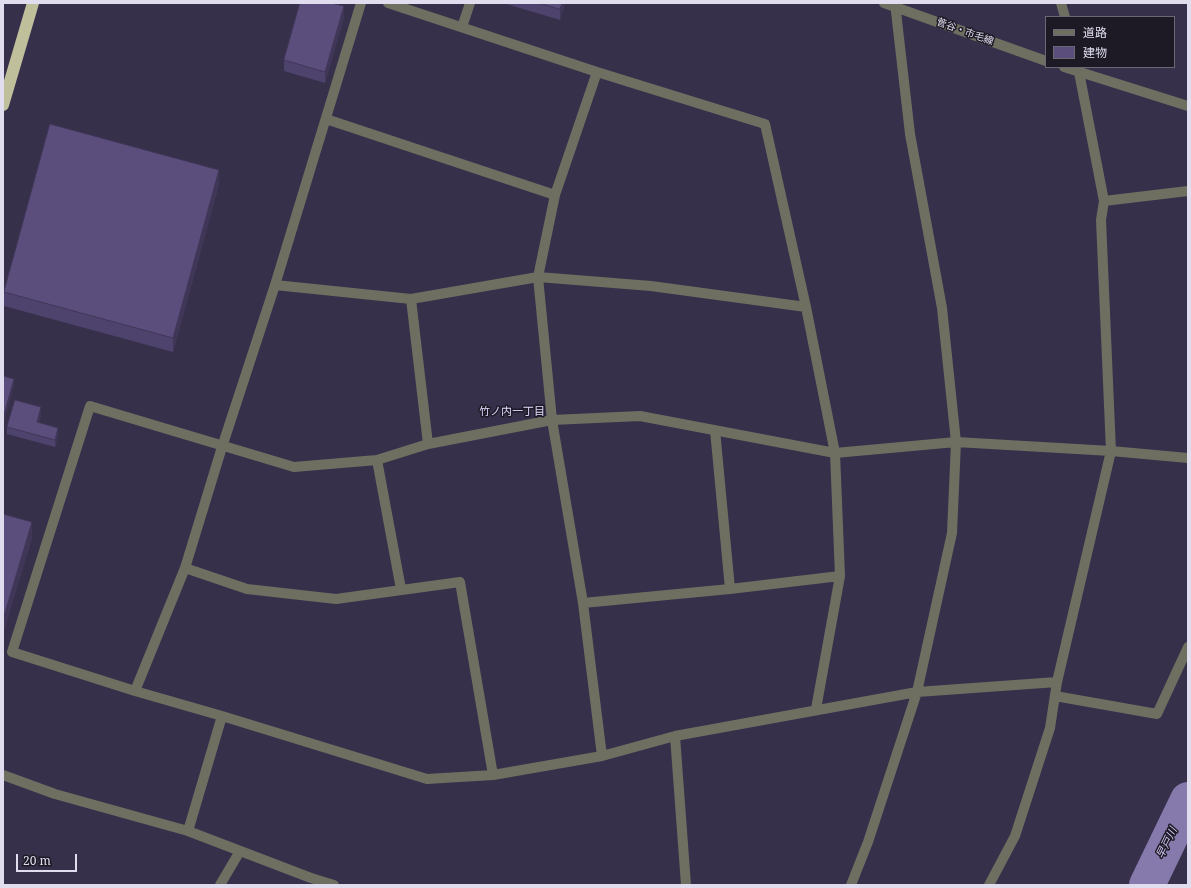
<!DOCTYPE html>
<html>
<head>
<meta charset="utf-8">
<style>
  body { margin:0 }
  #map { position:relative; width:1191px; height:888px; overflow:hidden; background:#37304b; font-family:"Noto Serif","Noto Sans JP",serif }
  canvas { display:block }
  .frame { position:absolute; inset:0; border:4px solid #e0ddee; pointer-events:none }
  .legend { position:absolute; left:1045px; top:16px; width:130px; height:52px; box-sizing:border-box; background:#1d1a26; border:1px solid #6b6876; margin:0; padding:5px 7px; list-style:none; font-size:12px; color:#e0ddee }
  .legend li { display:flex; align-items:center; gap:8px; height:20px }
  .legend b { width:20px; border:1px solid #6b6876 }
  .scale { position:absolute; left:16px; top:854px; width:61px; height:18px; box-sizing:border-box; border:2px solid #e0ddee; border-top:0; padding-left:5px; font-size:12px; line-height:14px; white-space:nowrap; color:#e0ddee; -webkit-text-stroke:3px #1d1a26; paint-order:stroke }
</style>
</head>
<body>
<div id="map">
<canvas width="1191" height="888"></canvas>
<div class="frame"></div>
<ul class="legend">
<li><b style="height:5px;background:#6f6f61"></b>道路</li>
<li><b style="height:11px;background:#5b4e7d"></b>建物</li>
</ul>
<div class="scale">20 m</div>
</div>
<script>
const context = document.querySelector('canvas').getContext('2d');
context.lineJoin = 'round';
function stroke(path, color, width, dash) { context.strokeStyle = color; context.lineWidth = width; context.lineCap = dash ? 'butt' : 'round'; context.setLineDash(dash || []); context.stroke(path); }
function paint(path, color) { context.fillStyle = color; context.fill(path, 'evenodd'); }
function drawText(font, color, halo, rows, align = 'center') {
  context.font = font + ' "Noto Serif","Noto Sans JP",serif'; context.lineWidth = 3; context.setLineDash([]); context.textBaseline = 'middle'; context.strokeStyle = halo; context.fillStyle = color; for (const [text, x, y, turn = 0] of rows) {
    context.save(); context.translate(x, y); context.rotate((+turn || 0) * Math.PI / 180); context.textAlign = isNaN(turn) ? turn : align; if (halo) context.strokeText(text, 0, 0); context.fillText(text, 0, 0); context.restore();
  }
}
const river = new Path2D(`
  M1147 885 1188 800`);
const minor = new Path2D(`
  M388 3 597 72 765 124 806 307 835 453 840 576 816 709
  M884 3 1046 61
  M1061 3 1065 17
  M462 27 470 3
  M1064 67 1188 106
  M597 72 555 195 538 277 552 420 583 603 730 589 840 576
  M326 119 555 195
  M1104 201 1188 191
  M275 285 411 299 538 277 651 286 806 307
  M411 299 428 444
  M715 430 730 589
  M377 460 401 589
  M185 568 247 589 336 599 460 582 493 775
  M583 603 602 756
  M1057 682 917 692 675 736 602 756 493 775 427 779 222 716 135 691 12 652 90 406 294 467 377 460 428 444 552 420 640 416 835 453 956 442 1111 451 1188 458
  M135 691 185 568 222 447 275 285 361 3
  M1055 696 1157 714 1188 647
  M675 736 686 885
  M3 775 55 794 188 831 311 878 334 885
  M188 831 222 716
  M220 885 240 851
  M851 885 868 842 917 692 952 533 956 442 942 308 910 134 895 3
  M989 885 1015 836 1050 728 1057 682 1111 451 1101 220 1104 201 1078 67`);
const highway = new Path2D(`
  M3 105 33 3`);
const wall = new Path2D(`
  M503 3H565L560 20Z
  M344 17 325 83 284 71V60Z
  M219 184 173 352 4 306V292Z
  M41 415 39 422 58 435 55 447 7 434V427Z
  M3 514 32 537 4 630H3Z`);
const shadedWall = new Path2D(`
  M562 3H565L560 20V9Z
  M344 6V17L325 83V72Z
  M219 170V184L173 352V338Z
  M14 379V386L3 425V418Z
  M41 407V415L37 429V422Z
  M58 428V435L55 447V440Z
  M32 522V537L4 630V616Z`);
const building = new Path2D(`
  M300 3H331L344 6 325 72 284 60Z
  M539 3H562L560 9Z
  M50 124 219 170 173 338 4 292Z
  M3 376 14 379 3 418Z
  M15 400 41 407 37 422 58 428 55 440 7 427Z
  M3 514 32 522 4 616H3Z`);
const streetNames = [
  ["菅谷・市毛線",965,32,20]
];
const neighbourhoodNames = [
  ["竹ノ内一丁目",512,412]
];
const waterNames = [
  ["早戸川",1167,843,-64]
];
stroke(river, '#8679ab', 36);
stroke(minor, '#6f6f61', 10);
stroke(highway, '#c0bf9c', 12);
paint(wall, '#4e436c');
paint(shadedWall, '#403758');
paint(building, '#5b4e7d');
stroke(building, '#403758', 1);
drawText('10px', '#e0ddee', '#1d1a26', streetNames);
drawText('11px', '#e1d8fb', '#1d1a26', neighbourhoodNames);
drawText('italic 11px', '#d2c7f4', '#1d1a26', waterNames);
</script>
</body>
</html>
